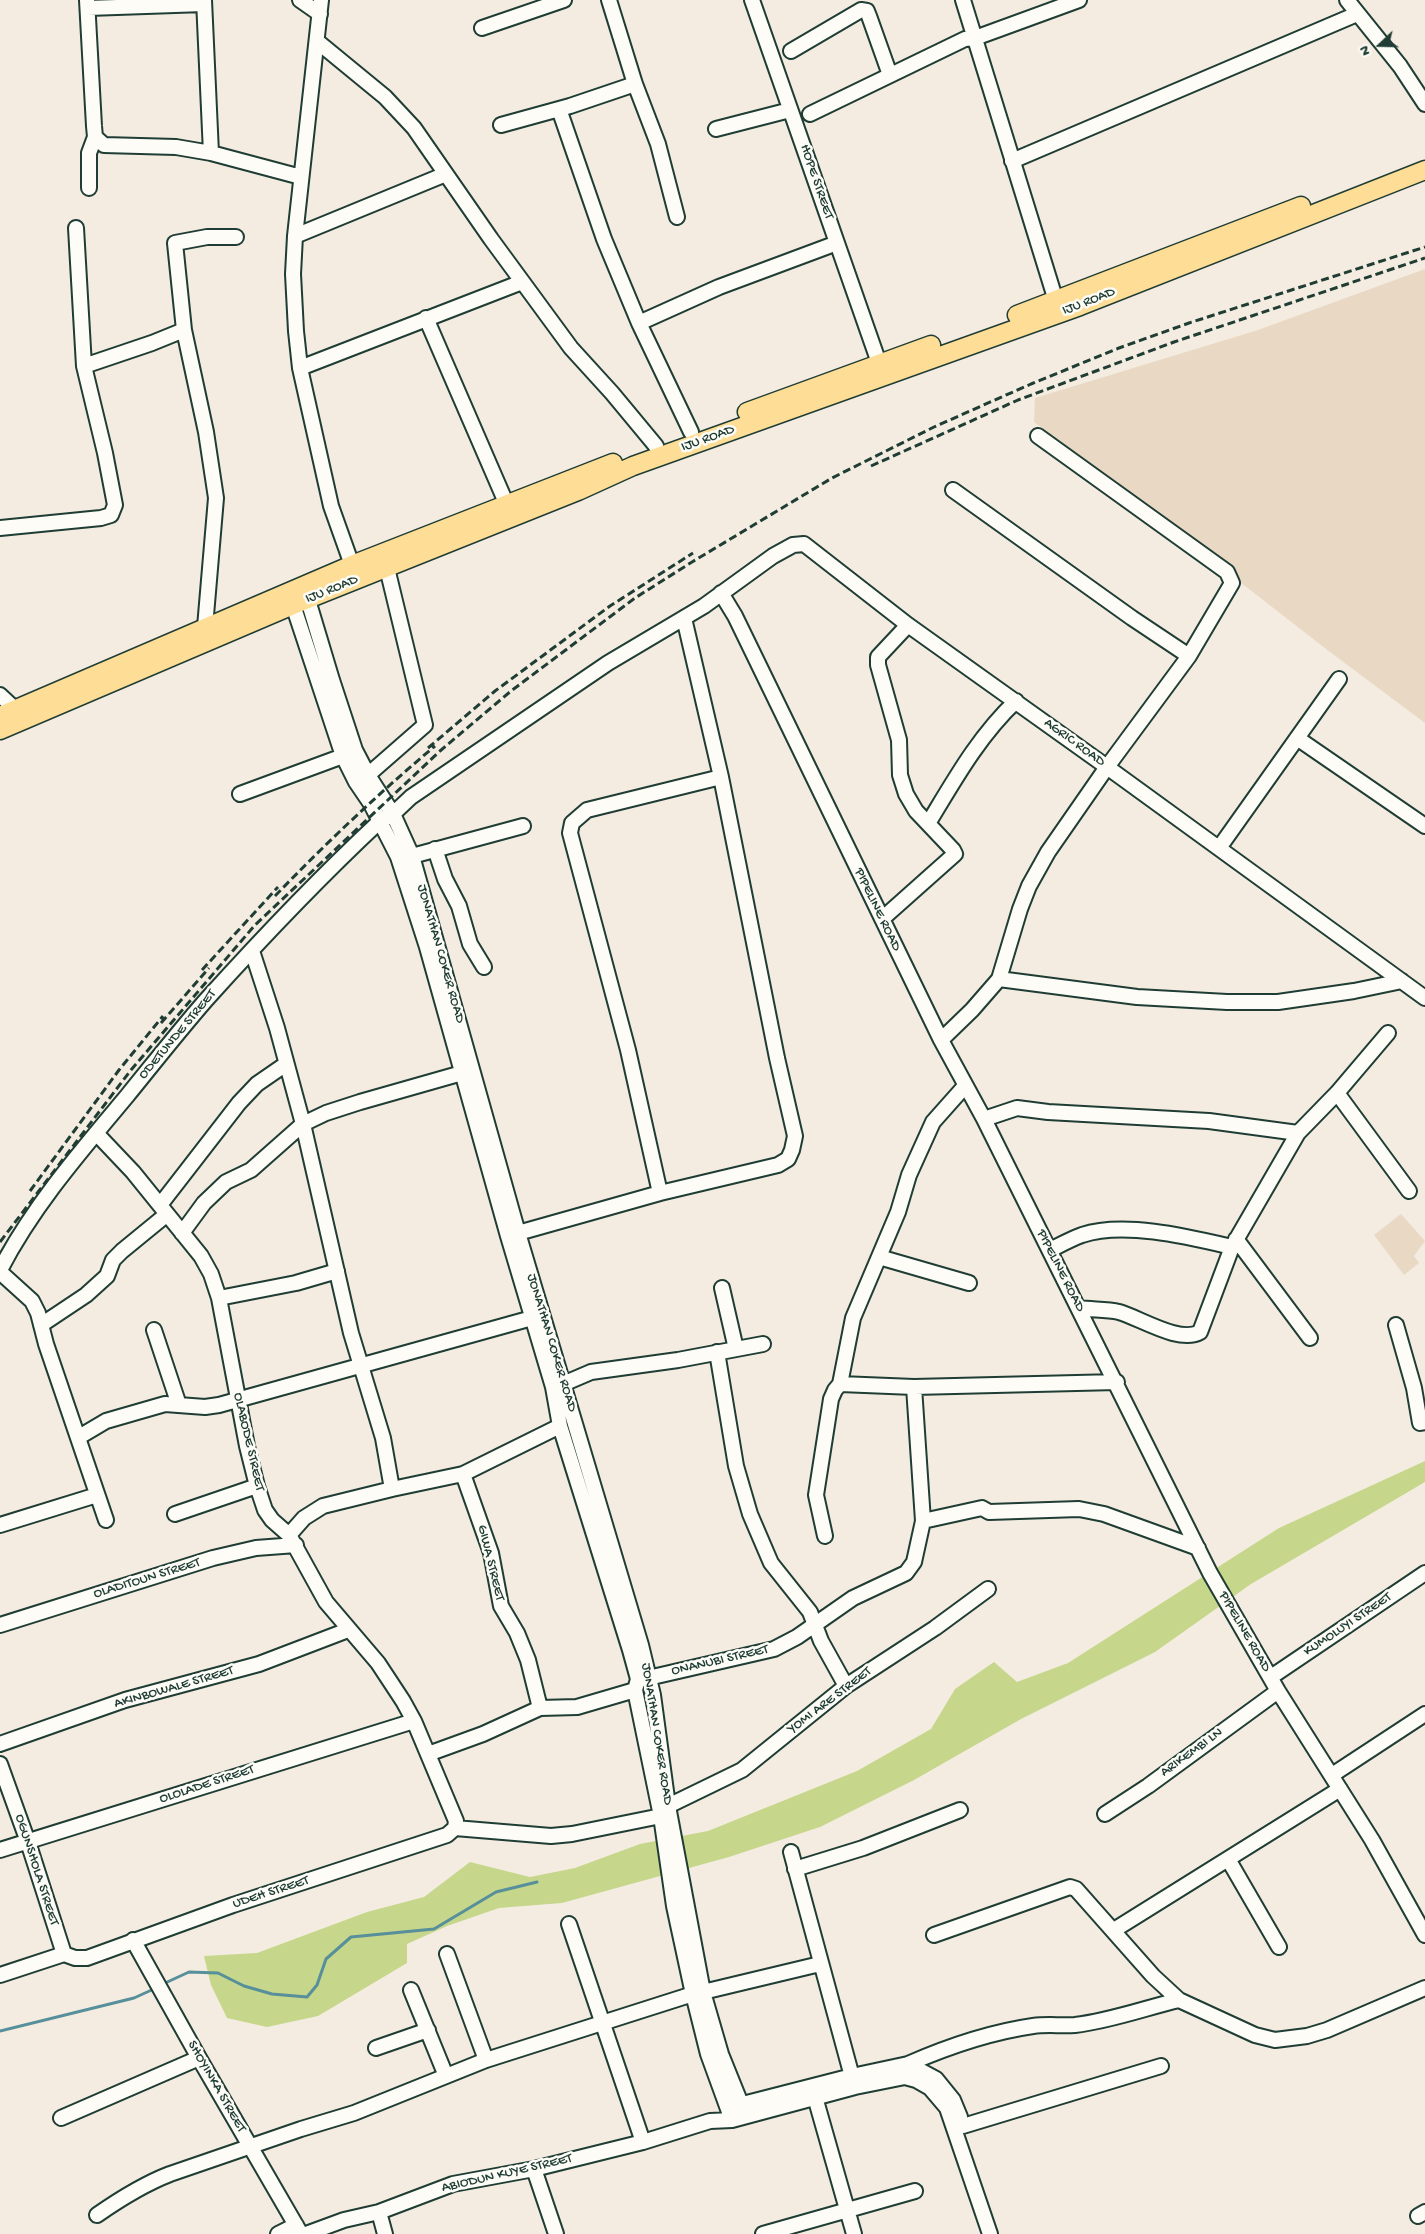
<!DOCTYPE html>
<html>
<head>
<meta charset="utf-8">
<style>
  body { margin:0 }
  #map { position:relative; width:1425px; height:2234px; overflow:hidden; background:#f4ece0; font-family:"Gochi Hand",sans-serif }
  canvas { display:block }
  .north { position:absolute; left:1355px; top:20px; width:50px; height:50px; -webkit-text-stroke:4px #fdfcf7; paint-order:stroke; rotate:249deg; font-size:14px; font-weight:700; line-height:20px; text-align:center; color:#1f3d34 }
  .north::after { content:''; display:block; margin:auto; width:18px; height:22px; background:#1f3d34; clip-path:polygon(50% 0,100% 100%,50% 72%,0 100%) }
</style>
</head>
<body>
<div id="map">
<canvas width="1425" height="2234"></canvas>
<div class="north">N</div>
</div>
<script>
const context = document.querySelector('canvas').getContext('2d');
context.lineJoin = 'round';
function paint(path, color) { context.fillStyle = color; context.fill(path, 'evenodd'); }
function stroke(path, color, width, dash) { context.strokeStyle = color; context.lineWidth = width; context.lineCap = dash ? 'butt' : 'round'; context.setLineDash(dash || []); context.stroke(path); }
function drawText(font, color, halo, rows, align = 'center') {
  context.font = font + ' "Gochi Hand",sans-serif'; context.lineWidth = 5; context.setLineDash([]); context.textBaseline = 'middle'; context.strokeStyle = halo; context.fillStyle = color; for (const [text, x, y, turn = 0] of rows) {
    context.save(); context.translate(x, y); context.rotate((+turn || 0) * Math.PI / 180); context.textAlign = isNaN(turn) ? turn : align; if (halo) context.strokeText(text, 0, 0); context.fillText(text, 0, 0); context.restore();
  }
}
const built = new Path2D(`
  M1425 269V723L1330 652 1034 422 1035 398 1258 330Z
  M1401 1214 1425 1241 1414 1256 1419 1263 1404 1275 1374 1235Z`);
const green = new Path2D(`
  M1425 1461V1482L1251 1584 1155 1652 1021 1719 914 1780 820 1827 729 1857 562 1903 499 1908 447 1926 407 1944V1963L318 2016 267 2027 227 2018 211 1985 204 1956 257 1953 367 1912 424 1897 470 1862 530 1877 575 1868 640 1844 708 1831 857 1771 931 1729 955 1689 994 1662 1017 1682 1068 1663 1279 1528Z`);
const stream = new Path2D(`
  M163 1984 189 1972 218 1973 244 1986 272 1994 307 1997 317 1985 326 1959 351 1937 434 1929 496 1892 537 1882
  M0 2031 134 1998 156 1988`);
const minor = new Path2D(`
  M87 0 94 126 95 137 104 145 176 147 211 153 301 177
  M204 0 211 153
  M300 0 320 14
  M321 0 295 236 293 274 296 331 300 368 331 506 352 565
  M609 0 635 84 658 144 677 217
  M752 0 879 363
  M963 0 1056 301
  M1347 0 1400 66 1425 104
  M88 8 204 4
  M482 28 564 0
  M318 42 385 97 414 128 491 239 571 348 612 393 656 446
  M791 51 861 10 867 11 869 16 890 75
  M559 109 604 239 639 323 691 432
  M810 114 965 39 975 38 1079 0
  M501 125 570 106 635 84
  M716 129 790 110
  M1012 161 1357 14
  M89 188V153L95 137
  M295 236 446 174
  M426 318 507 505
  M639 323 719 287 837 243
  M84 366 152 343 184 330
  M300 368 522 282
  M953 490 1132 618 1189 656
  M0 528 101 518 111 515 115 505 105 453 84 366 76 228
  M305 590 332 680 355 750 368 775 393 814 412 856 518 1233 641 1645 653 1695 668 1806 703 1992 721 2054 746 2116
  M721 593 735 616 941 1040 984 1119 1210 1573 1278 1691 1372 1840 1425 1935
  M292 595 293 605 343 756 356 782 371 804 398 857 427 947 508 1236 553 1387 560 1426 630 1650 638 1679 635 1690 661 1816 674 1906 693 1994 708 2054 732 2120
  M205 627 216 498 206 432 184 330 175 243 207 237H236
  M0 695 15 709
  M1297 738 1425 826
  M361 781 425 725 387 568
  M240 794 343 756
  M929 822C955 779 979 736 1016 701
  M1219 848 1339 679
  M435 849 445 879 459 906 470 944 484 967
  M412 856 523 826
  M882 919 955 854 953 850 916 811 906 794 900 775 899 740 878 665V657L908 625
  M252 951 277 1028 303 1124 351 1333 383 1438 392 1489
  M999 979 1137 997 1227 1002H1278L1354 991 1402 981
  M941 1040 972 1010 999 979 1020 909 1029 886 1048 852 1107 767 1189 656 1232 583 1227 572 1038 436
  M1337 1093 1409 1191
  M984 1119 1017 1108 1048 1112 1209 1121 1298 1133
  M96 1133 133 1172 201 1256 211 1274 219 1298 247 1446 257 1486 265 1510 272 1520 289 1535 326 1602 378 1663 403 1701 414 1721 456 1821 455 1828
  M660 1193 628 1050 570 833 572 823 587 810 721 777
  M160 1205 239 1103 257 1084 286 1064
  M182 1233 204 1203 226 1182 251 1170 303 1124 326 1113 360 1102 462 1073
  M518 1233 660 1193 778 1165 788 1159 792 1150 795 1136 777 1058 721 777 684 618
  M1236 1239 1310 1338
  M1050 1250C1060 1245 1071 1239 1082 1235 1124 1221 1189 1237 1232 1247
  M879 1257 969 1283
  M0 1270C33 1206 81 1151 127 1096 153 1064 179 1031 206 1000 262 938 319 878 380 821L393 814 411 797 608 663 704 606 773 556 793 545 804 544 908 625 1107 767 1425 998
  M0 1272 32 1301 38 1313 46 1344 106 1520
  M722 1288 736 1349
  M219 1298 296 1283 337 1271
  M1079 1308C1092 1310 1106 1309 1119 1312 1140 1318 1180 1344 1200 1332L1232 1247 1298 1133 1337 1093 1388 1033
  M41 1325 86 1295 107 1276 113 1260 122 1251 166 1215
  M1396 1325 1414 1388 1420 1423 1425 1422
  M154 1330 179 1405
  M717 1352 736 1466 750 1514 771 1563 810 1612 821 1641 846 1686
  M563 1384 591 1372 678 1360 763 1344
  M840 1384 914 1387 1117 1382
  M79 1437 106 1421 165 1404 205 1407 219 1405 532 1318
  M463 1474 491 1553 501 1606 517 1633 528 1660 540 1708
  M175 1514 257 1486
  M923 1521 982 1508 989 1512 1079 1509 1104 1514 1198 1548
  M0 1525 97 1495
  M289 1535 304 1518 323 1506 392 1489 463 1474 560 1426
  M825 1536 816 1495 831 1399 835 1390 840 1384 853 1318 898 1212 909 1175 933 1122 965 1086
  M0 1625 213 1558 256 1548 296 1545
  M1271 1677 1425 1573
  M648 1678 774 1649 797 1637 853 1598 906 1573 914 1562 923 1521 914 1387
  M0 1744 125 1700 259 1664 348 1630
  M428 1754 483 1734 540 1708 577 1707 635 1690
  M0 1764 28 1842 64 1954 75 1958H87L233 1905 447 1835 455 1828
  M1332 1775 1425 1714
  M668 1806 742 1770 846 1686 935 1628 988 1589
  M1105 1814 1148 1786 1278 1691
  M455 1828 551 1836 572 1834 661 1816
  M0 1850 414 1721
  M791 1852 854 2084
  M1228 1859 1279 1947
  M795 1869 863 1848 960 1810
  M569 1924 643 2142
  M1114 1930 1340 1789
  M934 1935 1070 1887 1076 1889 1153 1976 1179 2000 1255 2035 1275 2040 1307 2036 1327 2030 1425 1988
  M133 1940 199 2058 301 2234
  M447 1954 486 2060
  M0 1975 64 1954
  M411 1990 446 2076
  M703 1992 820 1964
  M376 2048 428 2030
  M907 2069 908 2064C947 2047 991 2032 1033 2026 1047 2024 1061 2026 1075 2025 1110 2021 1145 2008 1179 2000
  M813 2090 854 2234
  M735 2106 852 2076 908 2064 936 2079 953 2100 960 2117
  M61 2118 199 2058
  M963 2126 1161 2066
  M534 2169 556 2234
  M379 2212 385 2234
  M97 2215C120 2199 144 2184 170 2174L301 2129 354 2113 486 2060 693 1994
  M1418 2216 1425 2212
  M278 2234 296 2225
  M306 2234 344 2220 379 2212 453 2184 534 2169 643 2142 710 2121 732 2120 855 2087 905 2077 916 2080 930 2088 947 2108 990 2234
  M763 2234 915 2191`);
const major = new Path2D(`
  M1017 315 1301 206
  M747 412 931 345
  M0 716 352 565 613 463
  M0 730 293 605 578 491 633 466 1080 306 1425 170`);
const rail = new Path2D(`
  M871 466 1018 400 1174 342 1425 258
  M428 748 495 691 610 606 693 553
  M275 896C326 843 379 793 435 746
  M202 970 278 887
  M161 1023 209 968
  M30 1191 119 1070 163 1016
  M0 1242 131 1070 255 925 440 751 511 691 635 598 692 562 832 478 934 427 1031 384 1119 348 1189 323 1425 247`);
const streetNames = [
  ["HOPE STREET",816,182,71],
  ["IJU ROAD",1089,302,-21],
  ["IJU ROAD",708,439,-20],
  ["IJU ROAD",332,590,-22],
  ["AGRIC ROAD",1074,743,36],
  ["PIPELINE ROAD",877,910,64],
  ["JONATHAN COKER ROAD",440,954,74],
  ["ODETUNDE STREET",178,1035,-50],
  ["PIPELINE ROAD",1060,1271,63],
  ["JONATHAN COKER ROAD",551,1343,73],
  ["OLABODE STREET",248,1442,77],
  ["GIWA STREET",490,1563,76],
  ["OLADITOUN STREET",147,1579,-17],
  ["KUMOLUYI STREET",1348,1625,-34],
  ["PIPELINE ROAD",1244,1632,60],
  ["ONANUBI STREET",720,1661,-13],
  ["AKINBOWALE STREET",174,1688,-16],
  ["YOMI ARE STREET",830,1701,-37],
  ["JONATHAN COKER ROAD",656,1734,81],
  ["ARIKEMBI LN",1192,1753,-36],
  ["OLOLADE STREET",207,1785,-18],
  ["OGUNSHOLA STREET",36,1870,72],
  ["UDEH STREET",271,1893,-18],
  ["SHOYINKA STREET",216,2087,60],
  ["ABIODUN KUYE STREET",507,2174,-13]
];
paint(built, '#e9d9c4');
paint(green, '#c6d78b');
stroke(stream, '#578f9a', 3);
stroke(minor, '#1f3d34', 18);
stroke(major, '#1f3d34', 21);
stroke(minor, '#fdfcf7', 14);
stroke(major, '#fedd96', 18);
stroke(rail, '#1f3d34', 3, [8, 4]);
drawText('14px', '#1f3d34', '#fdfcf7', streetNames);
</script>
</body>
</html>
